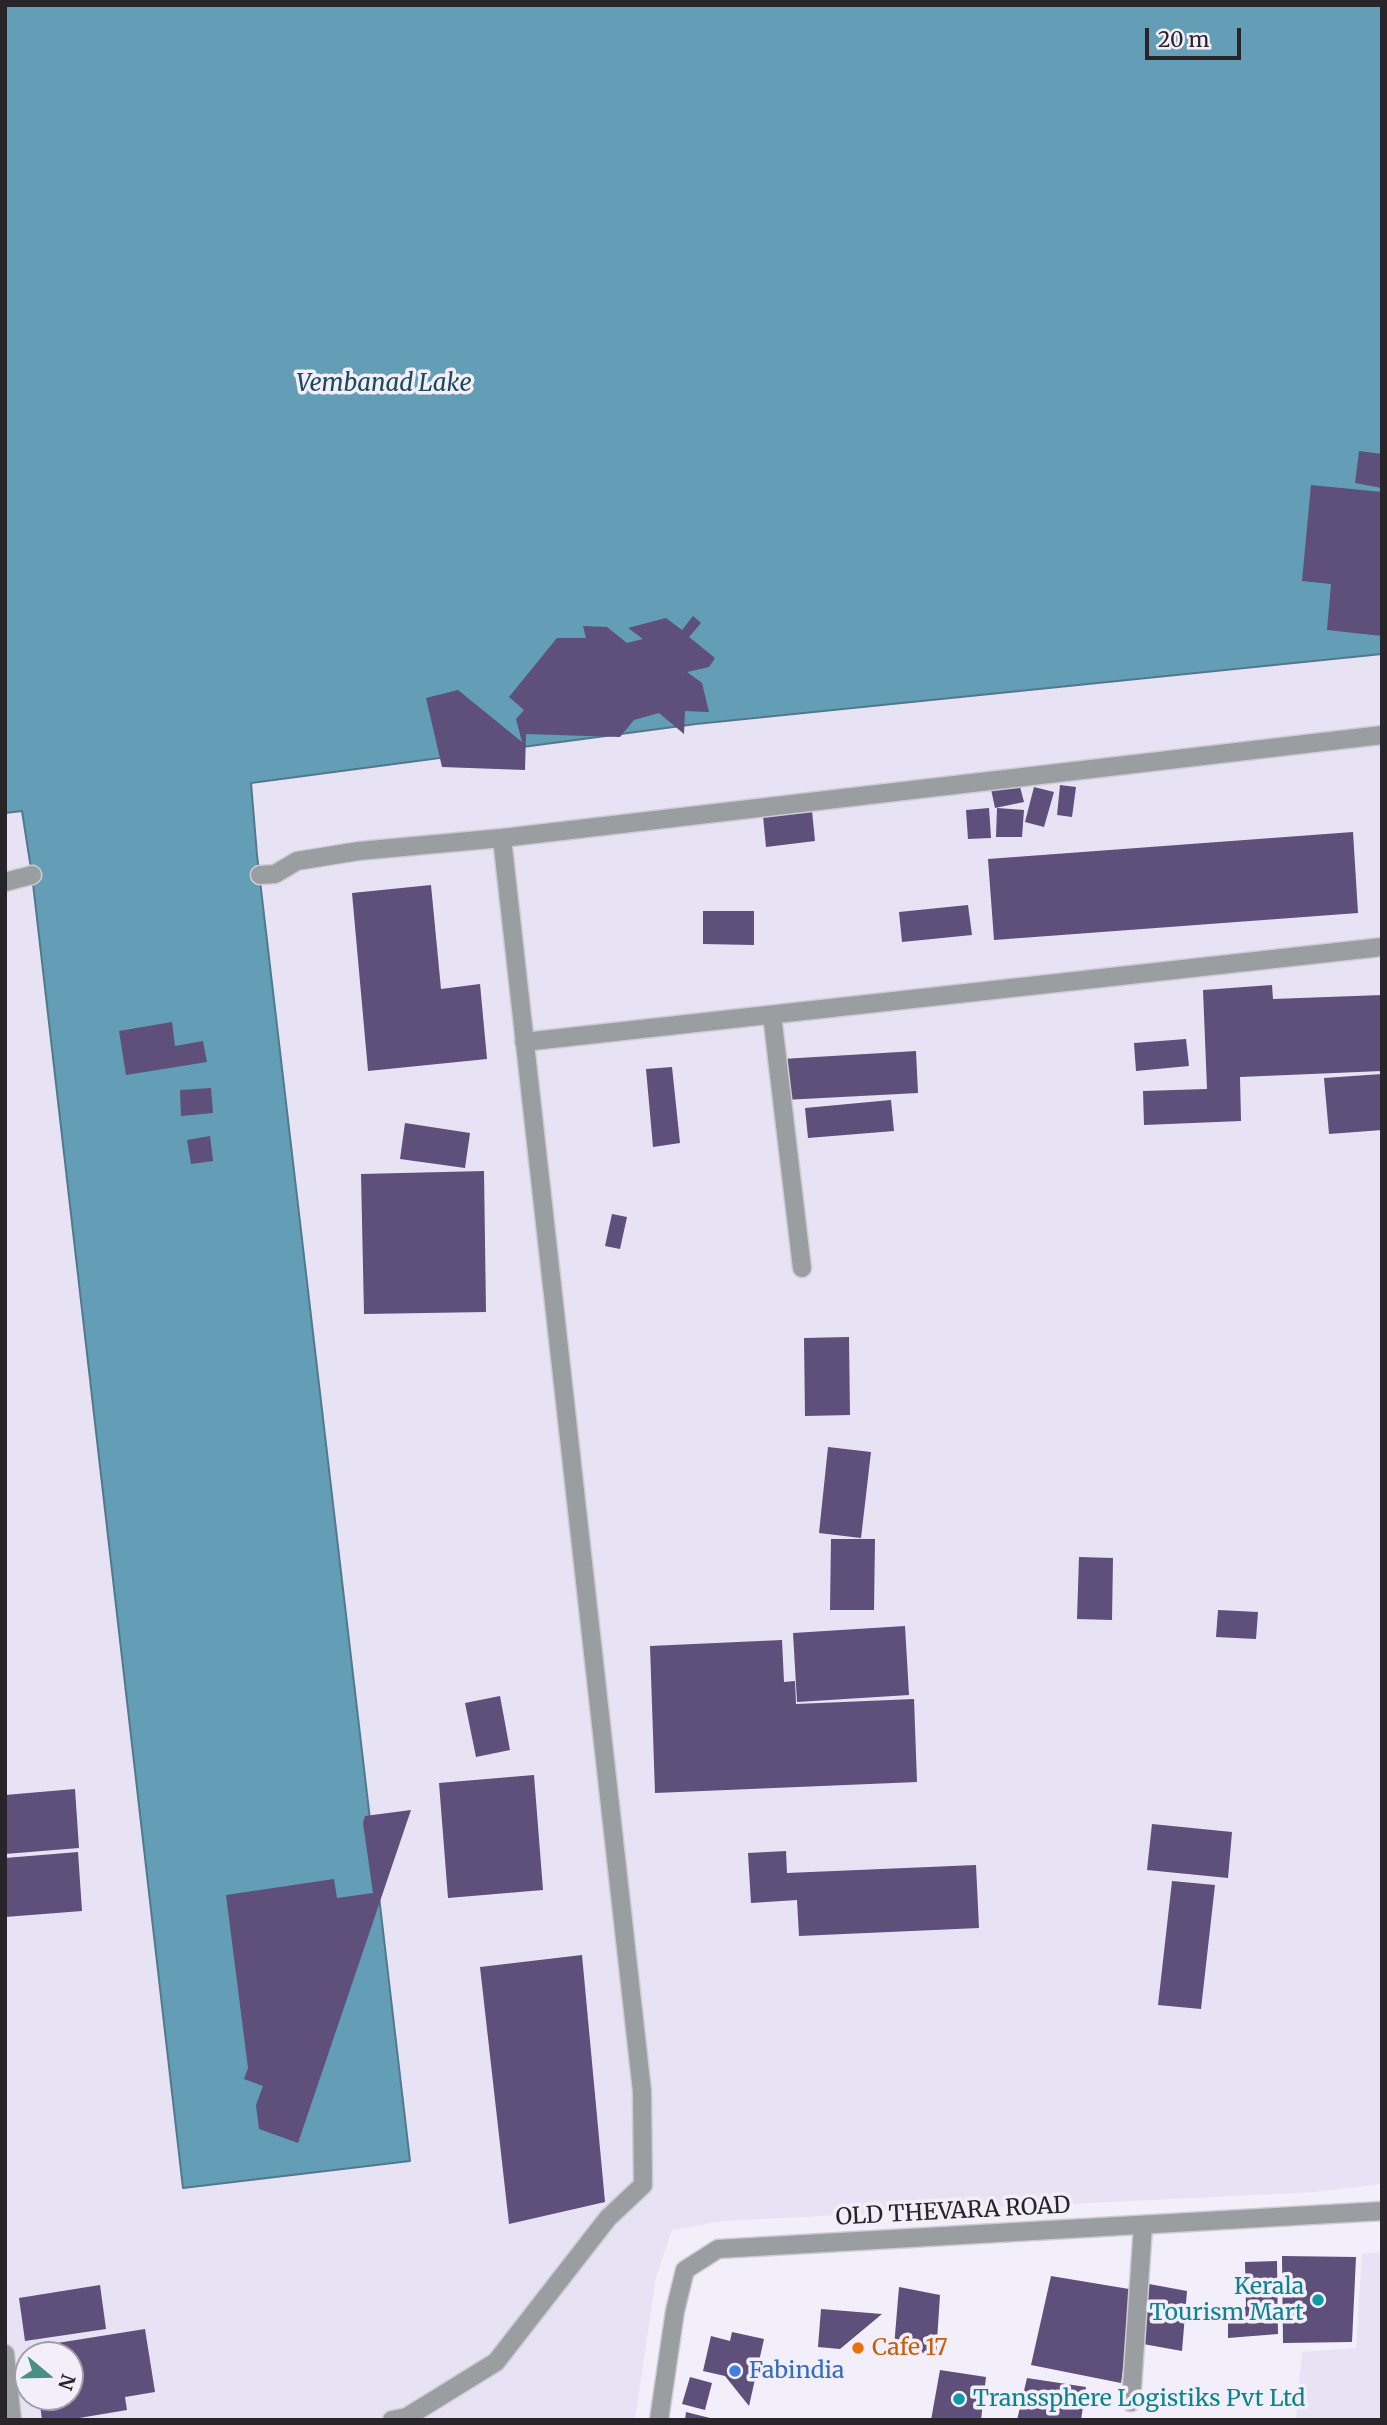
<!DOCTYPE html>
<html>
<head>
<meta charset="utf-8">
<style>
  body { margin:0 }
  #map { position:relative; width:1387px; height:2425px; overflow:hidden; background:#f3effa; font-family:Merriweather,serif }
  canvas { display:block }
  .frame { position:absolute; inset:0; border:7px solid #272529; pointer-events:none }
  .north { position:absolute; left:14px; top:2341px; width:70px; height:70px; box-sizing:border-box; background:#f3effa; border:2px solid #a19ea6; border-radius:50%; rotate:109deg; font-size:19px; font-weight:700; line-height:28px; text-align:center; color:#272529 }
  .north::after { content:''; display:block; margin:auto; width:24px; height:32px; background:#4a8e84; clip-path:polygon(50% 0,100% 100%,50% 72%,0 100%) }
  .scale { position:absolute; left:1145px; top:28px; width:96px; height:32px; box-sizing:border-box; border:4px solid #272529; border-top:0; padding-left:9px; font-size:21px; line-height:24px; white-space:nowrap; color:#272529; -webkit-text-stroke:5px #f3effa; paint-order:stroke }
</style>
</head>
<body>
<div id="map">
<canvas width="1387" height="2425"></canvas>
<div class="frame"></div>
<div class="north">N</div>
<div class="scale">20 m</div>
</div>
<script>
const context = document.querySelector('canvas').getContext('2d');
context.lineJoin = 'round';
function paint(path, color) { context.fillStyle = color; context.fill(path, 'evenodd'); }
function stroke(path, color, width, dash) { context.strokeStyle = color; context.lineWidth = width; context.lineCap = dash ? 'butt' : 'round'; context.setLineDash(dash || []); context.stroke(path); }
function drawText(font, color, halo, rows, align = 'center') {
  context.font = font + ' Merriweather,serif'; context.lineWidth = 7; context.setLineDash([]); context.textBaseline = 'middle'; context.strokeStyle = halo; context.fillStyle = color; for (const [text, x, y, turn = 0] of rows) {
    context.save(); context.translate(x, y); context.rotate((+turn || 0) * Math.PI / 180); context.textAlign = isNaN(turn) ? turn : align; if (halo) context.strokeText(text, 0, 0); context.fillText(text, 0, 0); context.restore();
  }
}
const built = new Path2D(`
  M1382 654V2184L1315 2192 722 2221 672 2230 656 2277 635 2420H5V813L22 811 257 854 251 783 696 724ZM28 2355H70V2397H28Z
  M1382 2252V2420H1296L1302 2352 1356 2348 1362 2254Z`);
const water = new Path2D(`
  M5 5H1382V654L696 724 251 783 257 855 410 2161 183 2188 32 875 22 811 5 813Z`);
const building = new Path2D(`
  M1359 451 1382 454V488L1355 483Z
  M1311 485 1382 492V636L1327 630 1331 584 1302 581Z
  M693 616 701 623 689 637 715 658 709 667 687 672 702 683 709 712 685 711 684 734 659 713 634 720 620 737 526 734 525 770 442 767 426 698 458 690 522 742 516 719 524 710 509 697 557 638H586L583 626 607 627 627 643 643 639 628 628 666 618 682 630Z
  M1019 783 1024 802 995 808 991 789Z
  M1060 785 1076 787 1072 817 1057 815Z
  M1034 787 1054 792 1044 827 1025 822Z
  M989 808 991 838 968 839 966 810Z
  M997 808 1024 810 1022 837H996Z
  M812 811 815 841 766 847 763 816Z
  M1353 832 1358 913 994 940 988 859Z
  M431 885 441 989 480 984 487 1059 368 1071 352 893Z
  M968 905 972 935 902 942 899 912Z
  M703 911H754V945L703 944Z
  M1272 985 1273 999 1382 995V1071L1240 1077 1241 1121 1144 1125 1143 1091 1207 1089 1203 990Z
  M172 1022 175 1046 203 1041 207 1062 126 1075 119 1031Z
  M1186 1039 1189 1066 1136 1071 1134 1043Z
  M916 1051 918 1093 784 1100 782 1059Z
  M672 1067 680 1143 653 1147 646 1069Z
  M1382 1074V1130L1329 1134 1324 1078Z
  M211 1088 213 1113 181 1116 180 1090Z
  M891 1100 894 1131 808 1138 805 1108Z
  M405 1123 470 1133 465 1168 400 1159Z
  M210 1136 213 1161 191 1164 187 1140Z
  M484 1171 486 1312 364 1314 361 1174Z
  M612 1214 627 1217 620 1249 605 1246Z
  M849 1337 850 1415 805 1416 804 1338Z
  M828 1447 871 1452 861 1538 819 1533Z
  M831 1539H875L874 1610H830Z
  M1079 1557 1113 1558 1112 1620 1077 1619Z
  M1218 1610 1258 1612 1256 1639 1216 1637Z
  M905 1626 909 1695 797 1702 793 1633Z
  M782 1640 784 1682 795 1681 796 1704 914 1699 917 1782 655 1793 650 1646Z
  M500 1696 510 1750 476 1757 465 1703Z
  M534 1775 543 1890 448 1898 439 1783Z
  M75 1789 79 1848 5 1854V1795Z
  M411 1810 298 2143 259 2129 256 2105 263 2086 244 2079 248 2068 226 1895 334 1879 337 1898 373 1893 363 1823 365 1816Z
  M1152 1824 1232 1832 1228 1878 1147 1870Z
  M786 1851 787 1873 976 1865 979 1928 799 1936 797 1900 751 1903 748 1853Z
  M78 1852 82 1911 5 1917V1858Z
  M1172 1881 1215 1885 1201 2009 1158 2005Z
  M582 1955 605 2202 509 2224 480 1967Z
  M1282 2256 1356 2257 1352 2342 1283 2343Z
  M1277 2261 1278 2334 1228 2338V2309L1246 2307 1245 2262Z
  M1051 2276 1135 2290 1121 2383 1031 2365Z
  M1149 2284 1187 2291 1182 2351 1143 2344Z
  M100 2285 106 2329 25 2341 19 2298Z
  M899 2287 940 2295 936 2356 894 2347Z
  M821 2309 882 2314 840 2349 818 2347Z
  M145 2329 155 2392 125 2397 127 2410 67 2420H42L39 2397H70V2355H33L32 2347Z
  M732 2332 764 2339 749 2406 725 2376 703 2371 711 2336 730 2341Z
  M940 2370 986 2377 981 2420H931Z
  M690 2377 712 2383 705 2410 682 2404Z
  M1027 2378 1086 2387 1081 2420H1017Z
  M686 2412 714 2419V2420H685Z`);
const service = new Path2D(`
  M260 875 275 874 297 861 359 851 502 838 1382 735
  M5 882 32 875
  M772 1015 802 1268
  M524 1042 1382 947
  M5 2354 12 2420
  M1131 2402 1143 2226
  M392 2420 407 2417 496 2362 608 2218 643 2185 642 2091 502 838`);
const tertiary = new Path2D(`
  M659 2420 675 2311 685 2270 718 2249 1382 2211`);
const markers = [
  [1318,2300,7,"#0f9aa8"],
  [858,2348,7,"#e8710a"],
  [735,2371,7,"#3f7fe0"],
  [959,2399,7,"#0f9aa8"]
];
const streetNames = [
  ["OLD THEVARA ROAD",953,2212,-3]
];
const cultureNames = [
  ["Kerala",1304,2287],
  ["Tourism Mart",1304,2313],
  ["Transsphere Logistiks Pvt Ltd",973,2399,"left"]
];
const foodNames = [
  ["Cafe 17",872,2348]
];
const shopNames = [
  ["Fabindia",749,2371]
];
const waterNames = [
  ["Vembanad Lake",384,384]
];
paint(built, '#e7e2f4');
paint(water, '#639db6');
stroke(water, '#51798c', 2);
paint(building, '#5e4f7b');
stroke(service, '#cecbd4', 21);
stroke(tertiary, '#cecbd4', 21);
stroke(service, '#9a9ea1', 18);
stroke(tertiary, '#9a9ea1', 18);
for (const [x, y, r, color] of markers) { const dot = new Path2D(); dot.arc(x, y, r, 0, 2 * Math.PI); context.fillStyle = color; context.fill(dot); stroke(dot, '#f3effa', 2.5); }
drawText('23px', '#272529', '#f3effa', streetNames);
drawText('23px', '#0d838f', '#f3effa', cultureNames, 'right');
drawText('23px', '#c56008', '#f3effa', foodNames, 'left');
drawText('23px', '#366cbe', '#f3effa', shopNames, 'left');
drawText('italic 24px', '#194a5d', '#f3effa', waterNames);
</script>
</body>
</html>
